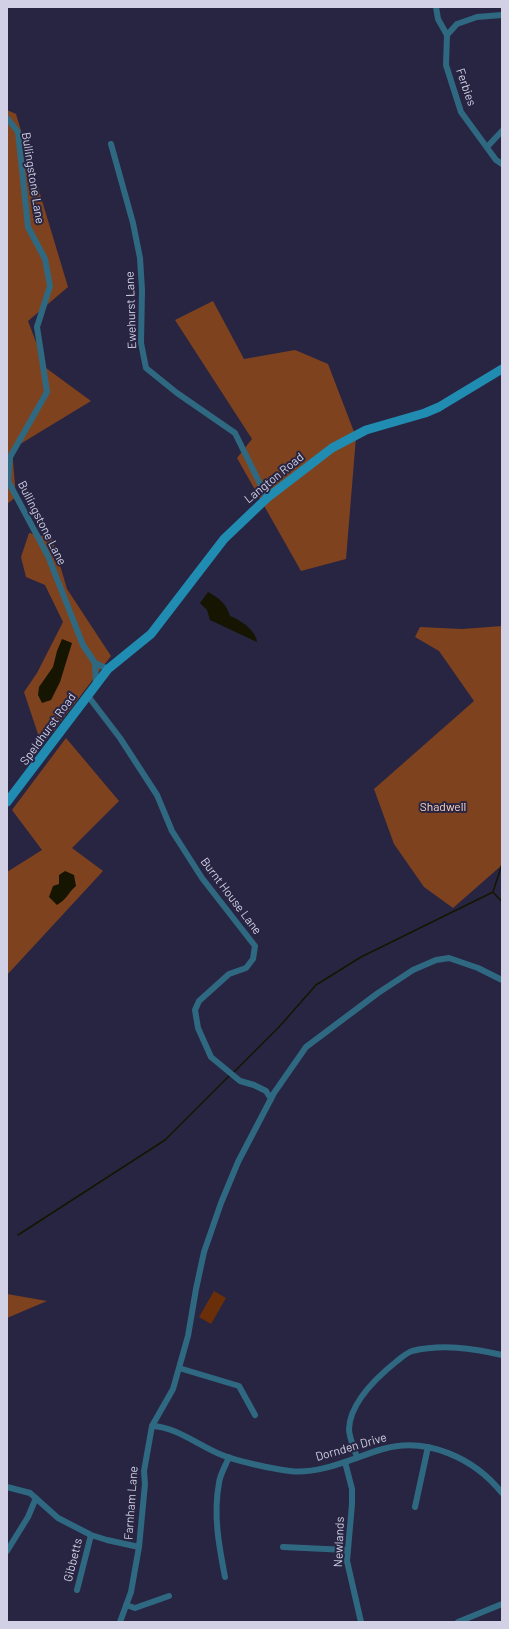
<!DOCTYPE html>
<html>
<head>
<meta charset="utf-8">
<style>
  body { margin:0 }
  #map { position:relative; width:509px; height:1629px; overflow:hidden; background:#282542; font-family:Barlow,sans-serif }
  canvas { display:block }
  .frame { position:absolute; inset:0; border:8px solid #d1d0e4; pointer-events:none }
</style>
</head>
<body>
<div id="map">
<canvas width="509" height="1629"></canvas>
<div class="frame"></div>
</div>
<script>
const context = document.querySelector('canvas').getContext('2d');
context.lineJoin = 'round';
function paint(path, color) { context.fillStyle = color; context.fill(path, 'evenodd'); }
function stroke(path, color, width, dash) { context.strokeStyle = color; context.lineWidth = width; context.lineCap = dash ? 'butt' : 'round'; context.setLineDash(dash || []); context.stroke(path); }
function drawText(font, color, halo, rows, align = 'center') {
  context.font = font + ' Barlow,sans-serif'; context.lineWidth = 4; context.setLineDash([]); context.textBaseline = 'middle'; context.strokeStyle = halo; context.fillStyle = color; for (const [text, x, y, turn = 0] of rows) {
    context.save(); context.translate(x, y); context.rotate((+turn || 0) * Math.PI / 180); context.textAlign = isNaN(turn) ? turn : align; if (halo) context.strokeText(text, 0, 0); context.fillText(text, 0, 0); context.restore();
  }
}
const green = new Path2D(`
  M214 1291 226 1298 211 1324 199 1317Z`);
const forest = new Path2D(`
  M7 110 16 114 68 287 28 321 46 368 91 401 12 449 16 497 7 504Z
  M213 301 244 359 295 350 328 364 356 437 346 559 301 571 237 458 252 439 175 320Z
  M29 533 52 538 67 589 111 656 42 746 24 692 37 673 63 622 45 585 26 577 21 557Z
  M502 626V865L453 908 424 887 394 844 374 789 474 701 439 651 415 637 420 627 462 629Z
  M66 738 119 801 72 848 103 871 7 975V872L42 850 12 810Z
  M7 1294 47 1301 7 1318Z`);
const water = new Path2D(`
  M208 592C219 598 226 603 230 616 240 620 256 630 257 642L210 620 207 610 200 603Z
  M62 639 72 643 60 682 51 700 42 703 38 695 39 687 53 667 57 651Z
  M65 871 74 875 76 886C67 894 68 898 57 905L49 897 53 886 59 884V875Z`);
const stream = new Path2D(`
  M493 892 502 864
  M233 1073 279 1027 316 985 361 957 493 892 502 902
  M18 1235 165 1140 230 1075`);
const street = new Path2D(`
  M436 7 438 19 447 35 446 65 461 112 496 160 502 164
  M447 35 457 24 477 17 502 15
  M7 118 18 132 28 227 45 259 50 286 37 327 47 392 10 457 8 481 48 556 83 645 95 663 108 669
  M111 144 133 223 140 258 142 290 141 343 146 368 177 393 235 433 267 498
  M487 147 502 131
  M95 663 96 685
  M88 696 120 738 157 795 172 831 202 878 255 946 253 959 246 968 229 974 199 1001 195 1010 198 1028 211 1057 240 1081 254 1085 266 1091 271 1099
  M179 1368 239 1386 255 1415
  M152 1426C177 1427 199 1446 222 1455 236 1461 273 1469 290 1471 320 1475 355 1457 383 1449 427 1436 475 1459 502 1493
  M357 1458C355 1449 349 1438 349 1429 350 1402 377 1377 397 1361 401 1358 406 1353 412 1351 442 1344 472 1348 502 1355
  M345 1462 352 1489V1504L347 1561 361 1622
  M7 1487 30 1493 58 1518 91 1535 107 1540 139 1547
  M415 1507 428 1447
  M283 1547 347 1550
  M7 1551 28 1517 36 1498
  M225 1577C219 1546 213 1515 219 1483 220 1474 226 1465 229 1457
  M77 1590 91 1535
  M126 1605 135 1608 169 1596
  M120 1622 131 1592 139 1547 145 1484 144 1471 152 1426 173 1389 188 1336 196 1289 204 1252 221 1203 238 1162 274 1093 306 1047 378 993 413 970 436 960 449 958 478 968 502 980
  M458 1622 502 1604`);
const secondary = new Path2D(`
  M7 802 108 669 151 634 224 539 267 498 332 448 366 430 425 413 439 407 502 369`);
const streetNames = [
  ["Ferbies",466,87,71],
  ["Bullingstone Lane",33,178,81],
  ["Ewehurst Lane",131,310,-92],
  ["Langton Road",274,478,-39],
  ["Bullingstone Lane",42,523,63],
  ["Speldhurst Road",48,729,-54],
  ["Burnt House Lane",231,896,53],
  ["Dornden Drive",351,1447,-16],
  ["Farnham Lane",131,1503,-86],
  ["Newlands",339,1542,-88],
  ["Gibbetts",73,1560,-76]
];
const parkNames = [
  ["Shadwell",443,807]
];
paint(green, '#6a2f09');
paint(forest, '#7f421f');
paint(water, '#151501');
stroke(stream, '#151501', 1.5);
stroke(street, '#2f6981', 6);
stroke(secondary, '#218cb2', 9);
drawText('12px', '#d1d0e4', '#282542', streetNames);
drawText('12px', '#fad3c0', '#282542', parkNames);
</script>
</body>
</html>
